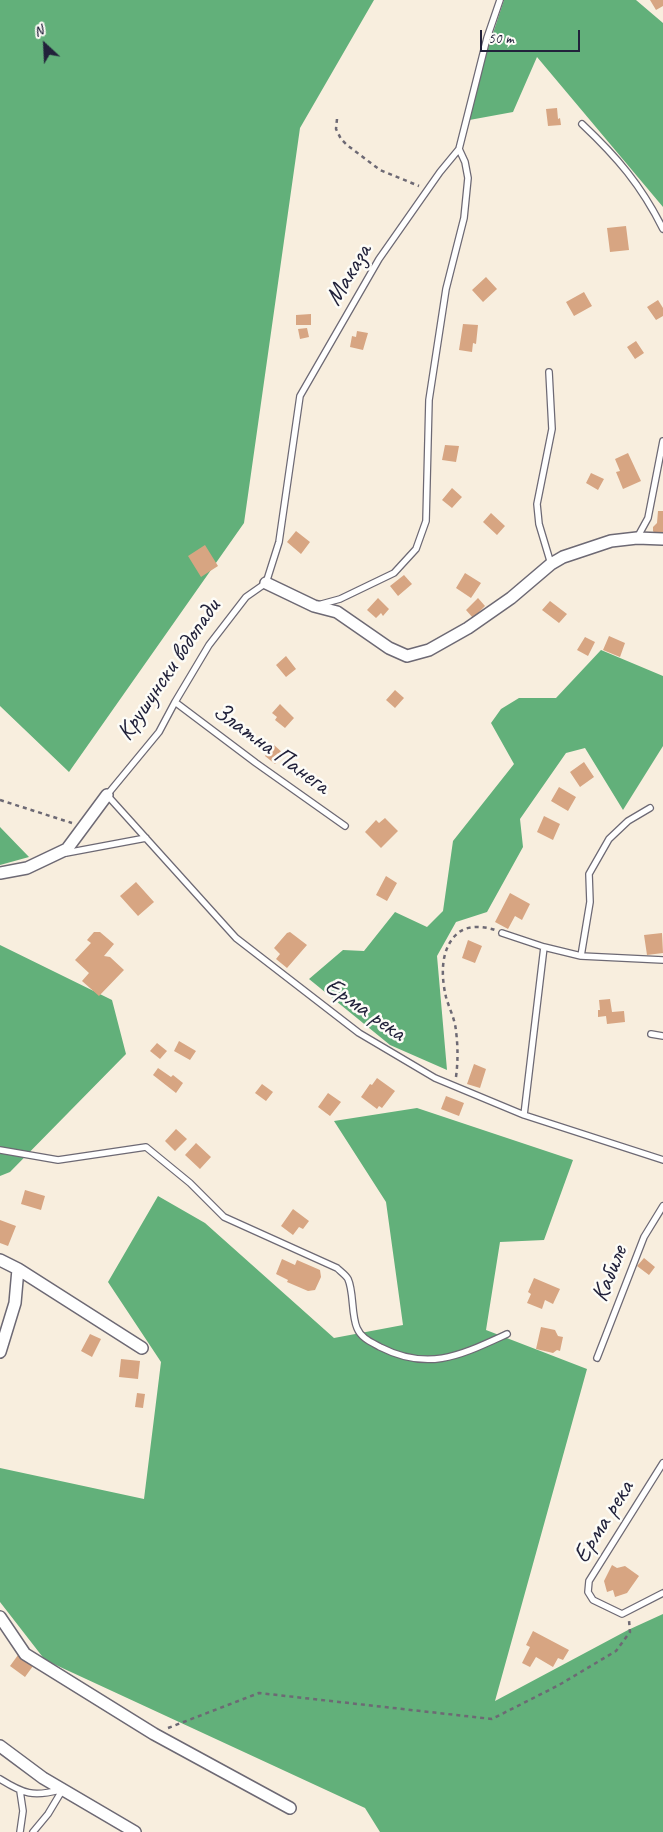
<!DOCTYPE html>
<html>
<head>
<meta charset="utf-8">
<style>
  body { margin:0 }
  #map { position:relative; width:663px; height:1832px; overflow:hidden; background:#f8eede; font-family:Caveat,sans-serif }
  canvas { display:block }
  .north { position:absolute; left:20px; top:20px; width:50px; height:50px; -webkit-text-stroke:4px #fdfcf7; paint-order:stroke; rotate:335deg; font-size:14px; font-weight:700; line-height:20px; text-align:center; color:#22223b }
  .north::after { content:''; display:block; margin:auto; width:18px; height:22px; background:#22223b; clip-path:polygon(50% 0,100% 100%,50% 72%,0 100%) }
  .scale { position:absolute; left:480px; top:30px; width:100px; height:22px; box-sizing:border-box; border:2px solid #22223b; border-top:0; padding-left:6px; font-size:15px; line-height:18px; white-space:nowrap; color:#22223b; -webkit-text-stroke:4px #fdfcf7; paint-order:stroke }
</style>
</head>
<body>
<div id="map">
<canvas width="663" height="1832"></canvas>
<div class="north">N</div>
<div class="scale">50 m</div>
</div>
<script>
const context = document.querySelector('canvas').getContext('2d');
context.lineJoin = 'round';
function paint(path, color) { context.fillStyle = color; context.fill(path, 'evenodd'); }
function stroke(path, color, width, dash) { context.strokeStyle = color; context.lineWidth = width; context.lineCap = dash ? 'butt' : 'round'; context.setLineDash(dash || []); context.stroke(path); }
function drawText(font, color, halo, rows, align = 'center') {
  context.font = font + ' Caveat,sans-serif'; context.lineWidth = 5; context.setLineDash([]); context.textBaseline = 'middle'; context.strokeStyle = halo; context.fillStyle = color; for (const [text, x, y, turn = 0] of rows) {
    context.save(); context.translate(x, y); context.rotate((+turn || 0) * Math.PI / 180); context.textAlign = isNaN(turn) ? turn : align; if (halo) context.strokeText(text, 0, 0); context.fillText(text, 0, 0); context.restore();
  }
}
const forest = new Path2D(`
  M0 0H374L300 128 244 523 69 772 0 706Z
  M504 0H636L663 23V207L537 57 513 112 464 121Z
  M601 650 663 676V746L623 810 585 748 566 753 520 819 523 847 487 912 456 922 437 956 447 1070 390 1045 309 979 343 950 364 951 395 912 427 927 443 911 453 841 514 764 491 723 501 709 519 698H556Z
  M0 827 29 857 0 865Z
  M0 945 112 1000 126 1054 10 1172 0 1176Z
  M417 1108 573 1160 544 1240 500 1242 486 1330 587 1369 495 1701 628 1630 663 1614V1832H380L365 1808 45 1660 0 1602V1468L144 1499 161 1362 108 1282 158 1196 205 1223 334 1338 403 1325 386 1202 334 1121Z`);
const building = new Path2D(`
  M650 0H663V6L656 10Z
  M557 108 558 119 560 118 561 125 548 126 546 109Z
  M626 226 629 250 610 252 607 228Z
  M486 277 497 289 483 302 472 290Z
  M584 292 592 306 574 316 566 302Z
  M658 300 663 308V316L656 320 647 307Z
  M311 314V325H296V315Z
  M463 324 478 325 476 344 473 343 472 352 459 350Z
  M307 328 309 337 300 339 298 329Z
  M357 331 368 333 363 350 350 347 352 336 356 337Z
  M636 341 644 353 635 359 627 347Z
  M445 445 459 446 456 462 442 460Z
  M628 453 641 481 623 489 616 472 620 471 615 459Z
  M591 473 604 479 598 490 586 483Z
  M452 488 462 497 452 508 442 500Z
  M658 511H663V535L655 534 653 531V527L657 523Z
  M491 513 505 526 497 535 483 522Z
  M296 531 310 542 301 554 287 542Z
  M205 545 218 566 201 577 188 556Z
  M465 573 481 583 471 598 456 588Z
  M404 575 412 584 398 596 390 586Z
  M378 598 389 609 383 616 381 613 376 618 367 610Z
  M478 598 485 606 473 618 466 610Z
  M550 601 567 614 559 623 542 610Z
  M609 636 625 643 620 657 603 650Z
  M585 637 595 642 588 656 577 650Z
  M286 656 296 669 286 677 276 665Z
  M395 690 404 698 395 708 386 700Z
  M280 704 294 718 285 728 275 720 277 717 272 713Z
  M274 745 284 754 275 764 265 756Z
  M584 762 594 777 580 787 570 772Z
  M559 787 576 797 568 811 551 801Z
  M544 816 560 824 553 840 537 832Z
  M385 818 398 831 381 848 365 832 376 820 379 823Z
  M386 876 397 883 387 901 376 895Z
  M136 882 154 902 138 916 120 896Z
  M510 893 530 904 522 920 515 916 508 929 495 922Z
  M94 932H100L114 944 104 956 110 957 124 970 99 996 82 981 89 973 75 960 91 943 87 940Z
  M290 932 307 945 287 968 276 959 280 954 274 948 287 933Z
  M662 933 663 953 647 955 644 935Z
  M468 940 482 946 475 963 462 958Z
  M610 999 612 1012 624 1011 625 1022 607 1024 606 1016 598 1017V1010H600L599 1000Z
  M179 1041 196 1051 190 1060 174 1051Z
  M157 1043 167 1051 160 1059 150 1051Z
  M474 1064 486 1069 480 1088 467 1084Z
  M158 1068 171 1077 173 1075 183 1083 176 1093 153 1075Z
  M377 1078 395 1091 382 1108 379 1106 377 1109 361 1097 370 1084 372 1085Z
  M262 1084 273 1092 266 1101 255 1093Z
  M328 1093 341 1102 330 1116 318 1107Z
  M446 1096 464 1103 459 1116 441 1109Z
  M176 1129 187 1139 175 1151 165 1141Z
  M196 1143 211 1157 200 1169 185 1155Z
  M25 1190 45 1196 41 1210 21 1204Z
  M293 1209 309 1221 303 1229 299 1227 293 1235 281 1226Z
  M0 1220 16 1226 8 1246 0 1243Z
  M644 1258 655 1267 649 1275 637 1266Z
  M282 1259 295 1265 297 1260 320 1270 321 1277 315 1290 308 1291 287 1282 288 1280 276 1274Z
  M534 1278 560 1289 553 1304 545 1300 542 1309 527 1303 531 1294 528 1292Z
  M541 1327 555 1330 558 1336 563 1337 560 1351 557 1350 553 1353 536 1349Z
  M90 1334 101 1339 92 1357 81 1351Z
  M121 1359 140 1361 138 1379 119 1377Z
  M137 1393 145 1394 143 1408 135 1407Z
  M612 1565 617 1568 625 1566 639 1576 627 1593 615 1597 613 1590 607 1592 604 1581Z
  M533 1631 569 1650 563 1660 558 1658 553 1667 536 1657 530 1667 522 1663 530 1647 526 1645Z
  M18 1655 33 1666 25 1677 10 1666Z`);
const path = new Path2D(`
  M337 119 336 129 341 139 347 145 380 170 419 186
  M0 800 72 823
  M456 1077C458 1061 458 1047 456 1031 455 1019 449 1008 446 997 441 976 440 948 458 933 467 925 484 926 495 930
  M168 1728 259 1693 492 1719 559 1685 616 1651 630 1632 629 1620`);
const service = new Path2D(`
  M500 0 487 38 459 149 440 172 379 259 300 396 279 542 266 583 246 597 209 645 175 702 159 732 107 795 236 938 359 1033 435 1078 524 1115 663 1160
  M582 124C617 157 641 185 663 229
  M549 372 552 429 537 504 539 524 551 564
  M637 538 648 518 663 441
  M318 605 340 599 394 573 416 549 426 521 429 400 446 289 464 218 468 178 465 162 459 149
  M175 702 256 763 345 826
  M66 853 146 838
  M502 933 544 947 524 1115
  M544 947 581 956 663 960
  M581 956 590 902 589 874 609 839 628 821 650 808
  M651 1034 663 1036
  M0 1150 58 1160 146 1147 190 1183 224 1217 337 1268C340 1271 346 1275 348 1279 354 1292 351 1314 357 1328 361 1338 371 1342 380 1347 429 1372 461 1355 507 1334
  M597 1358 644 1237 663 1206
  M663 1463 589 1581 588 1592 593 1600 622 1614 663 1593
  M0 1779C24 1794 33 1797 60 1790
  M20 1832 23 1811 20 1791
  M33 1832 48 1814 63 1789`);
const minor = new Path2D(`
  M266 583 314 606 337 612 389 648 407 656 429 650 468 628 511 598 551 564 563 557 611 541 637 538 663 539
  M0 873 27 868 67 849 107 795
  M0 1260 18 1269 142 1348
  M0 1352 15 1303 18 1269
  M0 1617 25 1654 154 1734 290 1808
  M0 1746 43 1778 135 1832`);
const streetNames = [
  ["Маказа",349,275,-59],
  ["Крушунски водопади",169,670,-56],
  ["Златна Панега",271,749,36],
  ["Ерма река",365,1010,35],
  ["Кабиле",610,1274,-68],
  ["Ерма река",604,1522,-58]
];
paint(forest, '#62b07a');
paint(building, '#d7a582');
stroke(service, '#6d6974', 8);
stroke(minor, '#6d6974', 14);
stroke(path, '#6d6974', 2.5, [4, 4]);
stroke(service, '#fff', 5.5);
stroke(minor, '#fff', 11);
drawText('25px', '#22223b', '#fdfcf7', streetNames);
</script>
</body>
</html>
